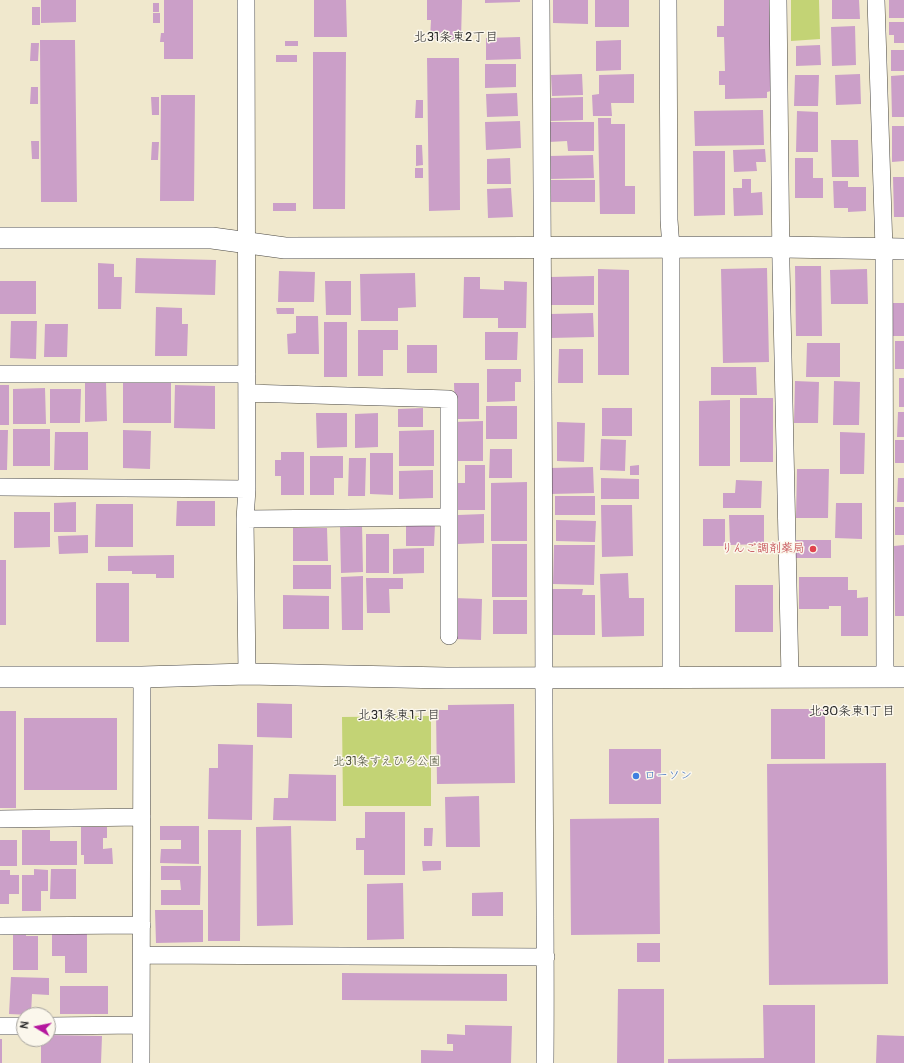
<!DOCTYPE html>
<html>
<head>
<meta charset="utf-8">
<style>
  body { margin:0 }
  #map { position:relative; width:904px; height:1063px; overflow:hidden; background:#f0e8cd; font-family:Pangolin,sans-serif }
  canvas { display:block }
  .north { position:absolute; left:16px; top:1007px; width:40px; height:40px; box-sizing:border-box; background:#fbf7ec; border:1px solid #a8a59f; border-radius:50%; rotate:280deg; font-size:11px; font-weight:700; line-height:16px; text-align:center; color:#2b2b2b }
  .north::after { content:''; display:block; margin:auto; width:14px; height:18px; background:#b5179e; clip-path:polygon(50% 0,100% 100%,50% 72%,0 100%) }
</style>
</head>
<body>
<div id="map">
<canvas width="904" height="1063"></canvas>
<div class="north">N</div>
</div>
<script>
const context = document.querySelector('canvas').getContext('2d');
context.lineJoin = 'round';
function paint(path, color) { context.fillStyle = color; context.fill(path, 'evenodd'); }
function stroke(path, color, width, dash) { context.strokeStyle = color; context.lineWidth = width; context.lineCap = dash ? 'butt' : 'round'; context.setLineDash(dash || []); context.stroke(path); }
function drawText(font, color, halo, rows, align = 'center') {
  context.font = font + ' Pangolin,"Klee One",sans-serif'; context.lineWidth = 3; context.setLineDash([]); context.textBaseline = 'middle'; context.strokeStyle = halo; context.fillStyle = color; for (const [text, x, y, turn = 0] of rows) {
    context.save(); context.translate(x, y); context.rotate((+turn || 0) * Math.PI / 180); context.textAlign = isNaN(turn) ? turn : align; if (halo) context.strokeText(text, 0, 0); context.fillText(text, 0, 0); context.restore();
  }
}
const green = new Path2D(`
  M791 0H819L820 39 791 41Z
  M431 716V806H343L342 717Z`);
const building = new Path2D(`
  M41 0H76V22L41 23Z
  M164 0H193V59H164V42H160L161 33H164Z
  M314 0H346L347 37H314Z
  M427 0H462L461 40 430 39 431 20H427Z
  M485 0H520V2L485 3Z
  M553 0H588V24L553 23Z
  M595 0H629V27H595Z
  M724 0H770L771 91 767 92V98L725 99V85H719V71H725L724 37H717V26H724Z
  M832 0H859L860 19H832Z
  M889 0H904V18H889Z
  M153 3H159V12H153Z
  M32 7H40V25H32Z
  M153 13H160V23H153Z
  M889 22H904V43H894V35H889Z
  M855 26 856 65 832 66 831 27Z
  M520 37 521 59 486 60V38Z
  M40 40H75L77 202H41Z
  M621 40V70L596 71V41Z
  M285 41H298V46H285Z
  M31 43H39L38 61H30Z
  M820 45 821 65 796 66V46Z
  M891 50H904V71H891Z
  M313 52H346L345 209H313Z
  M276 55H297V62H276Z
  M427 58H459L460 210 429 211Z
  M485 64H516V87L485 88Z
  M582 74 583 95 552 96 551 75Z
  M634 74V103H611L612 116H593L592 95 599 94V75Z
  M860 74 861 104 836 105 835 75Z
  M795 75H819L818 106H794Z
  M904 75V117H892L891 76Z
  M31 87H38V104H30Z
  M517 93 518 116 487 117 486 94Z
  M161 95H195L194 201H160Z
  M151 97H159V115H152Z
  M583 97V120L551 121V98Z
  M416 100H423V118H415Z
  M763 110 764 145 695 146 694 111Z
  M797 111 818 112V152H796Z
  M598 118H611V124H625V186H635V214H600Z
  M520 121 521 148 486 150 485 122Z
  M549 122H594V151H568L567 141 549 142Z
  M892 126H904V161L892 162Z
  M831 140H858L859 177H832Z
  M31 141H39V159H32Z
  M152 142H159L158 160H151Z
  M416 145H422L423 165 416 166Z
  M765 149 766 162H756L757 171 734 172 733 150Z
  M693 151H725V215L694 216Z
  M593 155 594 178 549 179V156Z
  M510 158 511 184H487V159Z
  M795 158H813V178H823V198H795Z
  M415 168H423V178H415Z
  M893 177H904V217H894Z
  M742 179H751V193L762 192 763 215 734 216 733 188H742Z
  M551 180H595V202H551Z
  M833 181H848V187H866V211L848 212V208H834Z
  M511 188 513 217 488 218 487 189Z
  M273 203H296V211H273Z
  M136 258 216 260 215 295 135 293Z
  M98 263 114 264V277H122L121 309H98Z
  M795 266H821L822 336H796Z
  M767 268 769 362 723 363 721 269Z
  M598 269 629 270V375H598Z
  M867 269 868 304H831L830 270Z
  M279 271 315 272 314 302H278Z
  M415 273 416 307 398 308V321H361L360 274Z
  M594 276V305H550V277Z
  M464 277H480V289L504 290V281L527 282 526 328H498V318H463Z
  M0 281H36V314H0Z
  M325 281H351V315H326Z
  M891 303H904V336H892Z
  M156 307 182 308V324H188L187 356H155Z
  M276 308H294V314H277Z
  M593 313 594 337 550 338V314Z
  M296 316H318L319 354H288L287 334 296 333Z
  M11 321H37L36 359 10 358Z
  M324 322H347V377H324Z
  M45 324H68L67 357H44Z
  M358 330H398V350H383V376H358Z
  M485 332H518L517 360H485Z
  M895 341H904V369H895Z
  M807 343H840V377H806Z
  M407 345H437V373H407Z
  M559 349H583V383H558Z
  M711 367H756L757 395H711Z
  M487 369H521V382H515V401L487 402Z
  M899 378H904V407H899Z
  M795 381 819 382 818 423H794Z
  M834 381 860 382 859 425H833Z
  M85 382H106L107 421 85 422Z
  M123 383H171V423H123Z
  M454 383H479V419H455Z
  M0 385H9V425H0Z
  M175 385 215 386V429L174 428Z
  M45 388 46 424H13V389Z
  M50 389H81L80 423H50Z
  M740 398H773V462H740Z
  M730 400V466H699V401Z
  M486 406H517V439H486Z
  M423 408V427H398V409Z
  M602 408H632V436H602Z
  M898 412H904V437H897Z
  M316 413H347V447L317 448Z
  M378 413V447L355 448V414Z
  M483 421V461H453V422Z
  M557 422 585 423 584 462 557 461Z
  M13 429H50V466H13Z
  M0 430H8L7 470H0Z
  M123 430 151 431 150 469 123 468Z
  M434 430V466H399V431Z
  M55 432H88V470H54Z
  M840 432 865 433 864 474H840Z
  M601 439 626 440 625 471 600 470Z
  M895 440H904V463H895Z
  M490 449H512V478H489Z
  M281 452H304V495H281V476H275V460H281Z
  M370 453H393V495L370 494Z
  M310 456H343V478H334V495H310Z
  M349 458H366L365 496H348Z
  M465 465H485V510H457V483H465Z
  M639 465V475H630V466Z
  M593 467 594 493 550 494 549 468Z
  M797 469H829L828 518H796Z
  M433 470V498L399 499V471Z
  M601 478 639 479V499H601Z
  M898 478H904V502H897Z
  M736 480 762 481 761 508H723V493H735Z
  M527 482V541H491V483Z
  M555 496H595V515H555Z
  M177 501H215V526H176Z
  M76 502V532H54V503Z
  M836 503H862V539L835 538Z
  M96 504H133V547H95Z
  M601 505H632L633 556 602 557Z
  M895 507H904V535H895Z
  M14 512H50V547L14 548Z
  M484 514V543L458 544V515Z
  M729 515H764V544L730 545Z
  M703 519H725V546H703Z
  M556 520 596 521 595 542 556 541Z
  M406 523 435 524 434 546H406Z
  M362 525 363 572 341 573 340 526Z
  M293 528H327L328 561H293Z
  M366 534H389V573H366Z
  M88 535V553L59 554 58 536Z
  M796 540H831V558H795Z
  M492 544H527V597H492Z
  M554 545H595L594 585 553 584Z
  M904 545V616H895L894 546Z
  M424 548V573L393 574V549Z
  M174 555V578H156V574H132V571H108V556Z
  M0 560H6V625H0Z
  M293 565H331V589H293Z
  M628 573 629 598H644V636L602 637 600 574Z
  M363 576V630H342L341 577Z
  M799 577H848V590H857V598L868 597V636H841V606H829V609H799Z
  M366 578H403V589H389L390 613H367Z
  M96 583H129V642H96Z
  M735 585H773V632H735Z
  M552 589H583L582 595H595V635H552Z
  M283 595 329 596V629H283Z
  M454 598 482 599 481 640 454 639Z
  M493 600H527V634H493Z
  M257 703 292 704V738L257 737Z
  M514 704 515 783 437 784 436 710H448V705Z
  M771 709H825V759H771Z
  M0 711H16V808H0Z
  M24 718H117V790H24Z
  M218 744 253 745 252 820 208 819 209 768H218Z
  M609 749H661V804H609Z
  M886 763 888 984 769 985 767 764Z
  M289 774 336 775V821L273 820 274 798H288Z
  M479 796 480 847H446L445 797Z
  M365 812H405V875H364V850H356V838H365Z
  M659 818 660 934 571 935 570 819Z
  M160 826H199V864L160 863 161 849H181V840H160Z
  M291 826 293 925 257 926 256 827Z
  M81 827H107V838H103V849L112 848 113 864H84V855H81Z
  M424 828H433L432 846H424Z
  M22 830H50V841H77V865H22Z
  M208 830H241L240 941H208Z
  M0 840H17V866H0Z
  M422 861H441V870L423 871Z
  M161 866H201L200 905H161V890H181L180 880H161Z
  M34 869 48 870V891H41V911H22V875H34Z
  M51 869H76V899H50Z
  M0 870H10V875H19V894H9V904H0Z
  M403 883 404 939 367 940V884Z
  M503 892V916H472V893Z
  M155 910H203V942L156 943Z
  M13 932H26V936H38V970H13Z
  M52 934H87V973H65V956H52Z
  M637 943H660V962H637Z
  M342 973 507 974V1001L342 1000Z
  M11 977 49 978V995L32 994 31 1015 9 1014Z
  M60 986H108V1014H60Z
  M618 989H664V1063H617Z
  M763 1005H815V1063H668V1059L764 1058Z
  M465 1025 512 1026 511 1063H421V1050L453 1051V1044H447V1034L465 1035Z
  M48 1035 102 1036 101 1063H41V1039H48Z
  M877 1035 904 1036V1063H876Z
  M0 1039H2V1063H0Z`);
const minor = new Path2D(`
  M246 0 247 489 245 519 247 674
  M541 0C544 235 543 470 544 705 544 824 546 944 545 1063
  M668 0 669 220 671 248V677
  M778 0 781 266 790 677
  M876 0 884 249 885 677
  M0 374H247
  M247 393 449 399V636
  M0 487 247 489
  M245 519 448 517
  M0 819 142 817
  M0 926 142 925
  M142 955 546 957
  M0 1026H24
  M48 1026 141 1025
  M141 1063 142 677`);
const tertiary = new Path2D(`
  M0 238H212L285 248 781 247 904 249
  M0 677H142L247 674 447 678 904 677`);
const markers = [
  [813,549,4,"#e0444e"],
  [636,776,4,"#3f7fe0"]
];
const healthNames = [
  ["りんご調剤薬局",805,549]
];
const parkNames = [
  ["北31条すえひろ公園",387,762]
];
const shopNames = [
  ["ローソン",644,776]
];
const neighbourhoodNames = [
  ["北31条東2丁目",456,38],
  ["北30条東1丁目",852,712],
  ["北31条東1丁目",399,716]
];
paint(green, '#c3d375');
paint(building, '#cb9fc8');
stroke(minor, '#494743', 18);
stroke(tertiary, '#494743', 22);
stroke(minor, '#fff', 17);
stroke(tertiary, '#fff', 21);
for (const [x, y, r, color] of markers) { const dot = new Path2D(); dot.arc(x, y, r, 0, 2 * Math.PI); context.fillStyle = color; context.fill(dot); stroke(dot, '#fbf7ec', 1.5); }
drawText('12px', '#be3a42', '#fbf7ec', healthNames, 'right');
drawText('12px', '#51553e', '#fbf7ec', parkNames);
drawText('12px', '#366cbe', '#fbf7ec', shopNames, 'left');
drawText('13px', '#2b2b2b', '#fbf7ec', neighbourhoodNames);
</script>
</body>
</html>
